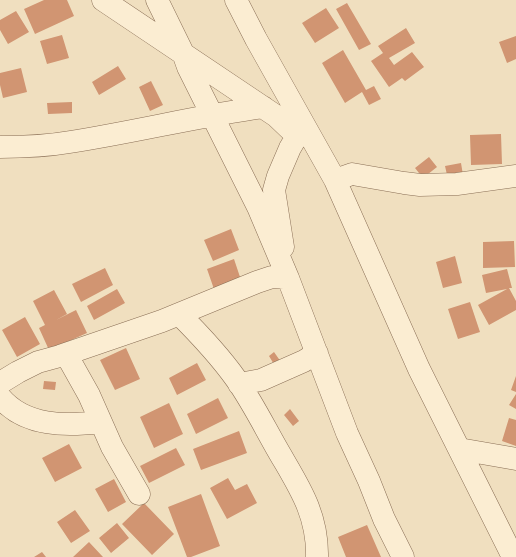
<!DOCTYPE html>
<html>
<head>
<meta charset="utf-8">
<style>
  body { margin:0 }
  canvas { display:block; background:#f0dfbf }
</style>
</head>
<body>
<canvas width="516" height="557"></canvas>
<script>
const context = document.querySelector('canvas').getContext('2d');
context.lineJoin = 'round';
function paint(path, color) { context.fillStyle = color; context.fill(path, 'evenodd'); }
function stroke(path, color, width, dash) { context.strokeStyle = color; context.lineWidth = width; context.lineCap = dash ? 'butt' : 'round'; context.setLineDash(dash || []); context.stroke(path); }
const building = new Path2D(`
  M44 0H67L74 16 35 34 24 9Z
  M347 3 371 44 359 50 336 9Z
  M326 8 339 28 315 43 302 23Z
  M16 11 29 32 8 44 0 30V20Z
  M406 28 415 43 389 58 394 65 412 52 424 67 405 81 402 78 389 87 371 61 383 53 378 46Z
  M62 35 69 58 47 64 40 41Z
  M516 36V59L507 63 499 42Z
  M343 50 366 90 374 86 381 99 369 105 362 92 345 103 322 63Z
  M118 66 126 79 99 95 92 82Z
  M21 68 27 92 3 98 0 85V73Z
  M151 81 163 105 150 111 139 87Z
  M72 102V113L48 114 47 103Z
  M501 134 502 164 471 165 470 135Z
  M429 157 437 167 423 178 415 168Z
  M461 163 464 181 449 184 445 166Z
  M231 229 239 250 213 261 204 240Z
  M514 241 515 267 483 268V242Z
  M455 256 462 283 443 288 436 262Z
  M234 259 242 283 215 292 207 269Z
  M105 268 113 285 81 302 72 284Z
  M507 269 512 288H509L516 301V310L489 325 478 305 507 289 486 293 482 275Z
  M117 289 125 303 94 320 87 306Z
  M54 290 67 314 56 320 76 310 87 333 49 350 39 328 45 325 33 301Z
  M470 302 480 332 458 339 448 309Z
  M25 317 40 344 17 357 2 330Z
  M126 348 140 379 115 390 100 360Z
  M274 352 281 362 275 366 269 356Z
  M197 363 206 380 177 395 169 378Z
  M516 376V392L511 390Z
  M44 381 56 382 55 390 43 389Z
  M516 394V409L509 405Z
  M218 398 228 418 196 434 187 414Z
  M169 403 183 434 154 448 140 417Z
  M290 409 299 421 293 426 284 415Z
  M509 418 516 420V446L502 441Z
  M239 431 247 453 201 470 193 449Z
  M69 444 82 468 55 482 42 458Z
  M176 448 185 465 149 483 140 466Z
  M228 478 235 490 247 484 257 503 227 519 210 488Z
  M114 479 126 502 108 512 95 489Z
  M201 494 220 546 191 557H187L168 507Z
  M144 503 174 534 152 555 122 524Z
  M75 510 90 531 71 543 57 522Z
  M117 523 129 538 111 553 99 538Z
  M367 525 381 557H346L338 537Z
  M89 542 103 557H73Z
  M42 552 46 557H34Z`);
const minor = new Path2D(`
  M103 0 276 116 297 136
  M157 0 183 53 188 67 258 207 288 278 347 433 369 481 384 519 403 557
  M236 0 256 39 335 180 419 369 513 557
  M0 147C23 147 47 146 70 142 135 132 198 116 263 107
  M335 180 352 174 404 183 420 185 457 184 516 176
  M283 247 274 190 278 176 290 148 297 136 307 131
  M179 314C199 334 219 355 236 379 251 400 263 424 276 447 297 484 318 512 317 557
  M66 354 89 395 112 447 139 494
  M0 383 18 372 38 362 60 356 162 321 257 282 272 277 288 278
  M239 384 261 380 304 361 317 353
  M0 397C25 427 66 426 101 422
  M459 449 516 459`);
paint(building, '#d19572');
stroke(minor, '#8a6f56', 23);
stroke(minor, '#fbedd2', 22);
</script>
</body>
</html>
